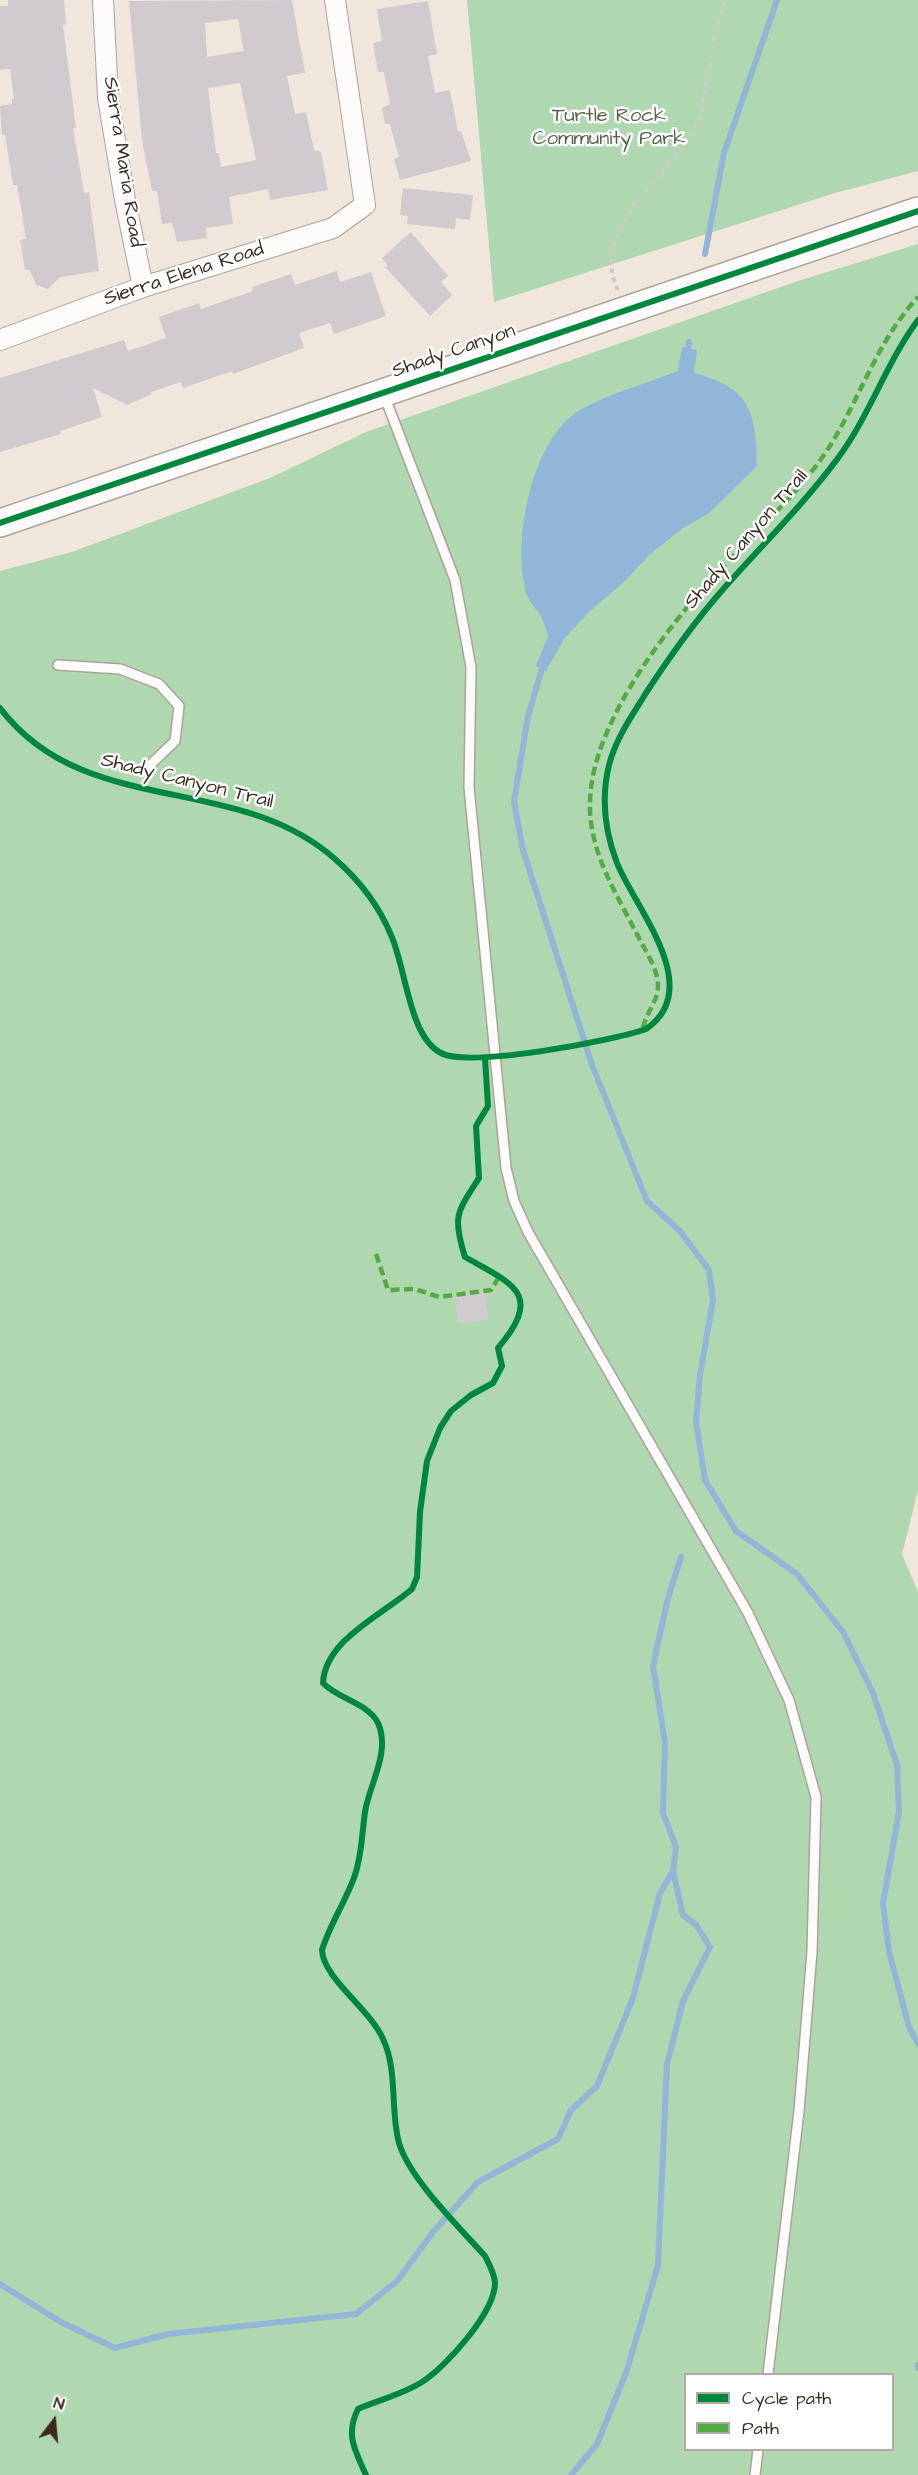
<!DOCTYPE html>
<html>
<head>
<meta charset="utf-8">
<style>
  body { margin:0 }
  #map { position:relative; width:918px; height:2475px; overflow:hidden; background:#f0e6db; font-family:"Architects Daughter",sans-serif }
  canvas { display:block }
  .legend { position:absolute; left:684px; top:2373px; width:210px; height:78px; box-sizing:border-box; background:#fff; border:2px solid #b1aaa5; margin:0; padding:8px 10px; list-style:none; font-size:18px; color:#3b2a1e }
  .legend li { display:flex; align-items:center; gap:12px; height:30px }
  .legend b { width:30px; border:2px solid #b1aaa5 }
  .north { position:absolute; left:24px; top:2391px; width:60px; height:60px; -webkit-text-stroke:4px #fff; paint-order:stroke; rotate:16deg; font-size:16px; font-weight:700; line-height:24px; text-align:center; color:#3b2a1e }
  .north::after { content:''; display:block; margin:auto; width:21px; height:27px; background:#3b2a1e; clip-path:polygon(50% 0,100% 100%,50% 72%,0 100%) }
</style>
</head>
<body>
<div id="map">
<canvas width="918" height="2475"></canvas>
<ul class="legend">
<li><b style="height:8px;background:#00873e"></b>Cycle path</li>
<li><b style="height:8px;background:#55ab43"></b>Path</li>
</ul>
<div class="north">N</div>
</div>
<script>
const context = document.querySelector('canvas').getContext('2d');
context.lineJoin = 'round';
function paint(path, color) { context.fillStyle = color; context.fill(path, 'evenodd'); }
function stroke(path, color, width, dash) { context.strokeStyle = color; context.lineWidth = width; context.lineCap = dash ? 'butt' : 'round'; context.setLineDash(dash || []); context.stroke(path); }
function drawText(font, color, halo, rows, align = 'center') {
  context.font = font + ' "Architects Daughter",sans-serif'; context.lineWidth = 5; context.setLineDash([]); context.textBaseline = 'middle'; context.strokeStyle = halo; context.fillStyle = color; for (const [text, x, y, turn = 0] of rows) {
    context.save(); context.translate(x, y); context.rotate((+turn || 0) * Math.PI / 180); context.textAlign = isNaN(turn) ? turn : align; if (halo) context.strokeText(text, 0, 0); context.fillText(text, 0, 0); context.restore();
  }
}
const green = new Path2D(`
  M467 0H918V171L835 193 494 302Z
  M918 244V1490L902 1554 918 1592V2475H0V571L72 552 270 478 366 432 798 281ZM686 2374H892V2450H686Z`);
const water = new Path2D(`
  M682 347 697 350 694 373C751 388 756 412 757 466L708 514 683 528 649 555 623 583 591 610 564 639 546 671 536 666 548 636C546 630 544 623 542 618 538 610 530 604 527 595 511 545 531 438 580 410 608 394 647 383 678 371Z`);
const stream = new Path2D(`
  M705 254 724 153 777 0
  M687 355 689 342
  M544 662 528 716 514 802 523 850 592 1065 647 1201 680 1231 709 1270 713 1300 700 1375 696 1422 705 1480 736 1531 797 1574 843 1632 873 1693 897 1765 899 1812 883 1903 889 1952 909 2027 918 2044
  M0 2284 61 2322 115 2348 168 2334 356 2314 397 2281 433 2232 478 2182 558 2139 571 2110 597 2086 633 1998 660 1893 673 1871 676 1847 663 1813 665 1743 653 1666 668 1598 681 1557
  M918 2365V2368
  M571 2475 597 2444 626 2373 658 2265 667 2064 683 2001 710 1947 696 1925 683 1915 673 1871`);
const building = new Path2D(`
  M8 0H64L66 24 63 25 76 128H73L84 193 89 192 99 271 60 277 48 289 36 285 30 270H25L20 240 26 239 17 185H13L5 135H2L0 106 12 104V99H14L10 69 0 70V6H8Z
  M292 0 305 73 287 76 295 114 306 112 314 150 321 152 328 190 270 200 268 189 229 197 233 224 206 228 207 238 177 242 172 223 162 224 157 191H152L142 140 129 1ZM238 19 244 51 207 57 205 23ZM240 83 256 160 221 167 219 153H216L208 88Z
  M428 1 437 54 428 56 435 93 450 90 458 132 461 131 471 161 400 180 394 159 399 157 390 124H385L382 108 390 104 384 72H378L373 43 382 41 377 9Z
  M403 188 473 195 470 220 456 218 455 229 407 224 408 216 400 215Z
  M411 232 448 276 441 282 452 295 430 316 385 267 388 266 382 258Z
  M337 271 340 282 371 272 386 316 334 334 330 323 299 333 304 348 233 374 232 371 183 388 181 382 151 392 152 394 127 405 93 388 102 417 60 431 61 434 0 452V378L124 340 128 351 166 338 159 317 199 303 201 309 253 291 252 287 291 274 295 285Z
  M485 1292 489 1319 458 1324 454 1296Z`);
const path = new Path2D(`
  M618 290C586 224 674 176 698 121 703 111 703 97 706 85 711 56 716 28 725 0`);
const service = new Path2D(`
  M384 395 455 580 471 667 469 787 506 1168 514 1201 528 1232 748 1613 789 1700 816 1797 812 1952 799 2111 768 2374
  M58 665 120 669 159 684 179 706 175 741 148 767
  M755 2475 758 2450`);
const minor = new Path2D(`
  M103 0 108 98 125 200 143 287
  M0 340 143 287 333 228 365 205 335 0`);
const secondary = new Path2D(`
  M0 523 918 211`);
const quiet = new Path2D(`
  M643 1028C646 1013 658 1001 658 986 658 969 647 954 640 940 618 896 588 852 590 801 592 722 670 623 722 568 758 529 799 493 828 449 860 399 877 341 918 297
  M376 1254 388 1290 415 1289 439 1297 491 1290 499 1277`);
const cycleway = new Path2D(`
  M0 523 918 211
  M0 708C85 820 236 771 335 859 359 880 379 906 391 935 406 968 409 1037 441 1053 470 1068 612 1041 646 1029 706 988 635 908 617 863 605 832 601 798 609 765 616 738 632 716 646 693 670 656 696 620 725 587 763 544 804 504 838 458 870 415 886 363 918 320
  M366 2475C355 2450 345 2435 358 2409 379 2400 403 2394 422 2382 446 2367 496 2311 495 2282 494 2273 489 2264 485 2256 460 2228 409 2178 399 2143 390 2110 398 2070 383 2039 370 2009 323 1978 322 1950 330 1924 346 1901 355 1875 362 1854 362 1833 365 1812 369 1785 391 1752 378 1723 368 1703 338 1699 323 1683 325 1640 382 1615 412 1589L417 1577 420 1512 427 1461 440 1428 451 1411 471 1395 493 1383 502 1366 498 1348C544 1294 513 1284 465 1257 452 1216 457 1212 479 1178L476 1126 488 1106 485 1058`);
const parkNames = [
  ["Turtle Rock",609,117],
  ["Community Park",609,140]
];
const streetNames = [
  ["Sierra Maria Road",122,162,81],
  ["Sierra Elena Road",184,275,-18],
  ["Shady Canyon",454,352,-19],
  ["Shady Canyon Trail",747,540,-49],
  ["Shady Canyon Trail",187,782,14]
];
paint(green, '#afd7b0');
paint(water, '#91b6d8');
stroke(stream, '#91b6d8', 6);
paint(building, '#d1cacf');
stroke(service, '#aba39b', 12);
stroke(minor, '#aba39b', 22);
stroke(secondary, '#aba39b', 30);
stroke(path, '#cdc9c6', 4, [4.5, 4.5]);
stroke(service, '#fdfbfa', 9);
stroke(minor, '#fdfbfa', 20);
stroke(secondary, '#fdfbfa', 27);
stroke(quiet, '#55ab43', 4.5, [9, 4.5]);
stroke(cycleway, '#00873e', 6);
drawText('20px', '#516245', '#fff', parkNames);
drawText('20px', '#3b2a1e', '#fff', streetNames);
</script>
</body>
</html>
